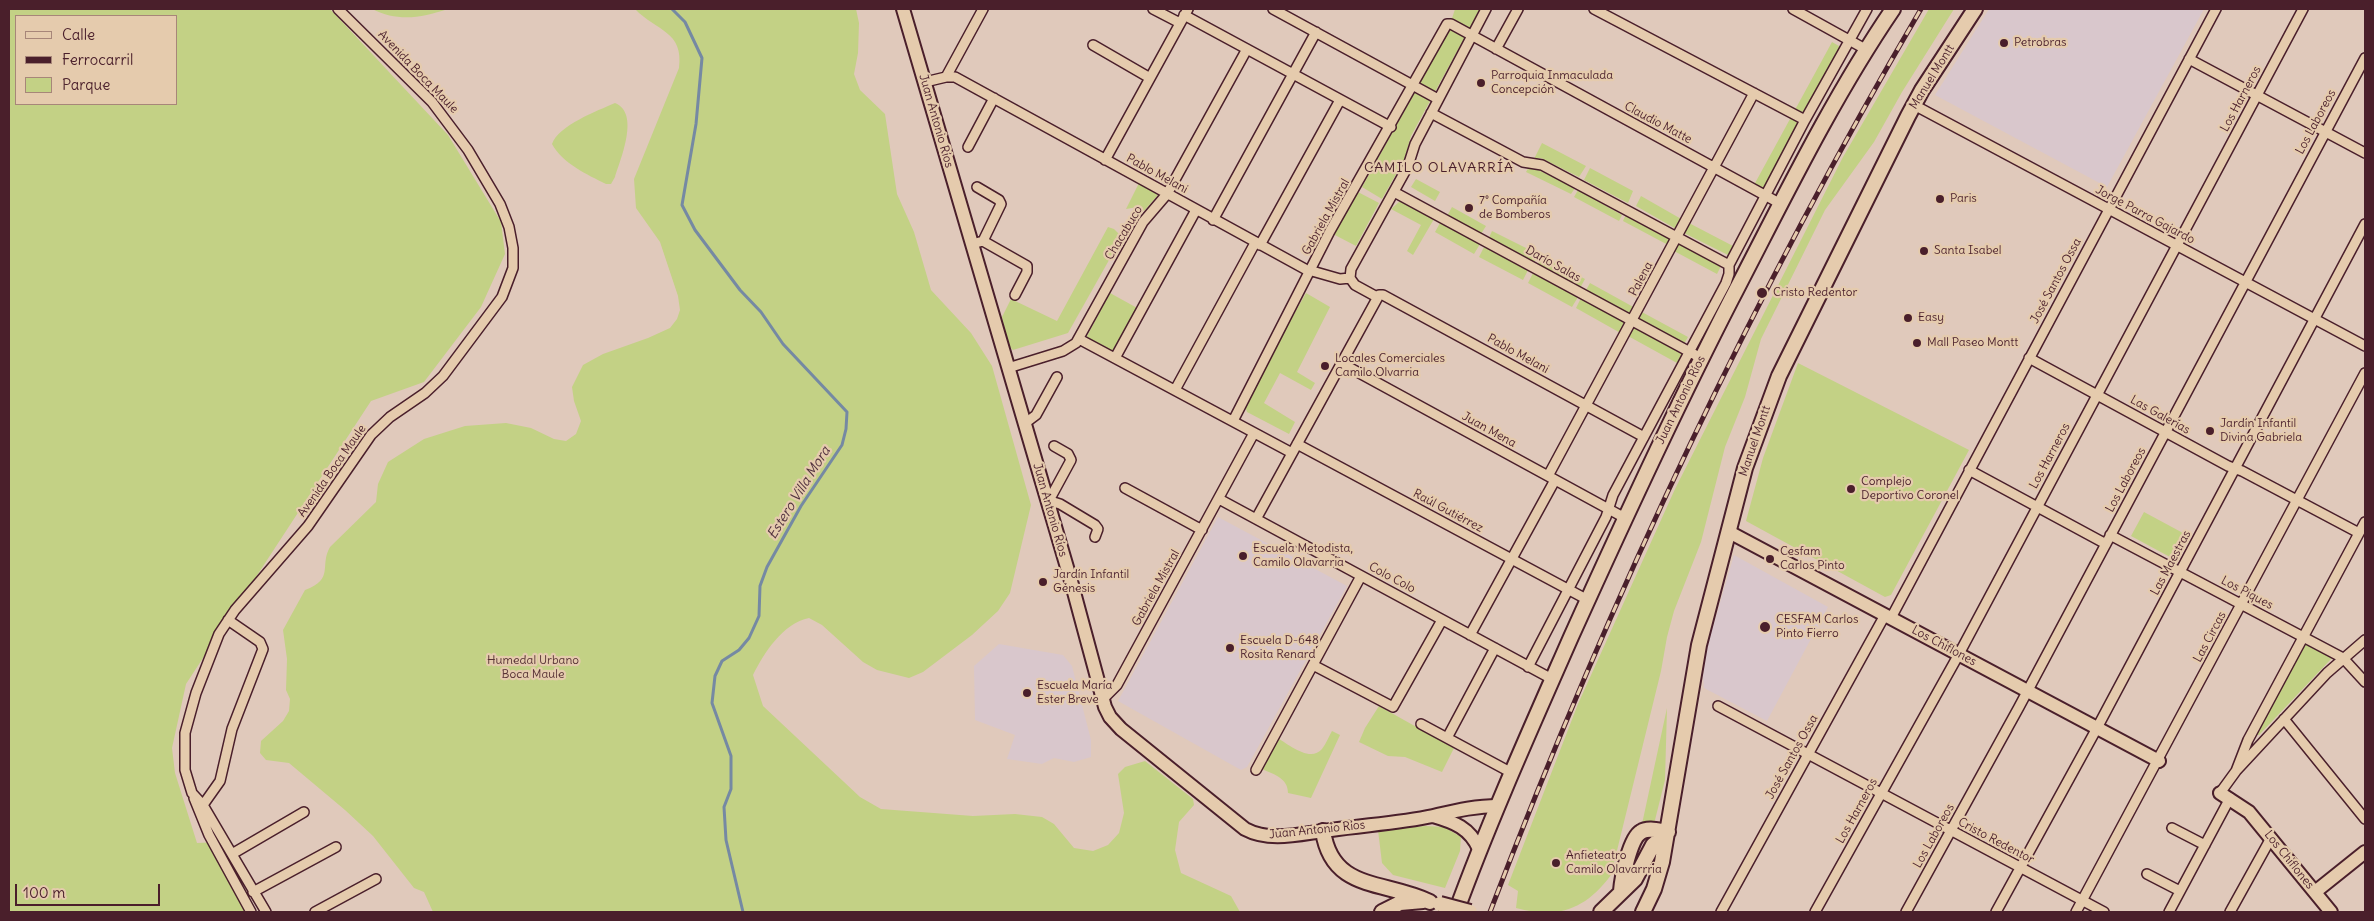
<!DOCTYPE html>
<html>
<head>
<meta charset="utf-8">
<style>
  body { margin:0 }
  #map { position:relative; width:2374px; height:921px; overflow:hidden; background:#e0c9bb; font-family:Delius,sans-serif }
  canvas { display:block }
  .frame { position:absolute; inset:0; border:10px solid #4a1f2b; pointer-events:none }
  .legend { position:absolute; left:15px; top:15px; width:162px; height:90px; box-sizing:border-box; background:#e5cbad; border:1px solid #a78679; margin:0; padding:6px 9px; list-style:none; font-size:15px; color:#4a1f2b }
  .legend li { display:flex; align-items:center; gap:10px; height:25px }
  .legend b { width:25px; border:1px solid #a78679 }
  .scale { position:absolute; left:15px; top:884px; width:145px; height:22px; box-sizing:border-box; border:2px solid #4a1f2b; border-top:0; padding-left:6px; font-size:15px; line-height:18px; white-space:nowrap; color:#4a1f2b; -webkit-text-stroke:4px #e5cbad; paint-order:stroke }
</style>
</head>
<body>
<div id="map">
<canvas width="2374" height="921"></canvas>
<div class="frame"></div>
<ul class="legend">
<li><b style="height:6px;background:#e5cbad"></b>Calle</li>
<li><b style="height:6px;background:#4a1f2b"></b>Ferrocarril</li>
<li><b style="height:14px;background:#c3d185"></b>Parque</li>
</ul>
<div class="scale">100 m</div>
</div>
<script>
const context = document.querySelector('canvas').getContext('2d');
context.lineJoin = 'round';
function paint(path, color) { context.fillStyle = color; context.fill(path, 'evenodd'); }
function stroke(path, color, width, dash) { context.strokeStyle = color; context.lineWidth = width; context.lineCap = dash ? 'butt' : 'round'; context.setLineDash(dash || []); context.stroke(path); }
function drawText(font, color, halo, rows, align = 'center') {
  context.font = font + ' Delius,sans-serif'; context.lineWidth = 4.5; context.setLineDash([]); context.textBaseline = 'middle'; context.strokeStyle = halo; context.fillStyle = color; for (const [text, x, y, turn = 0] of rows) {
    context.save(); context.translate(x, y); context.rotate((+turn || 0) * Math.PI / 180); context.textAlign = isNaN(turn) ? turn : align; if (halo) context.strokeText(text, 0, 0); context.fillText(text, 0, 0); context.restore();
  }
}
const built = new Path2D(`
  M1989 9H2204L2107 187 1935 95Z
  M1218 517 1347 586 1247 767 1241 770 1118 701Z
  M1734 555 1828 607 1767 721 1704 688 1703 676 1707 647Z
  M999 644 1063 655 1072 666 1091 740V757L1074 762 1054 758 1042 764 1007 759 1015 735 975 720 974 666Z`);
const green = new Path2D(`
  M9 9H330L448 135 501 222 505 254 481 307 424 382 371 401 186 684 172 748 175 773 197 843 219 842 250 912H9ZM16 16H176V104H16Z
  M372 9H448C421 18 398 22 372 9Z
  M635 9H856L859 23 858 53 854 74 860 90 885 114 897 194 914 232 931 290 971 333 992 366 1031 505 1010 593 998 611 972 635 923 672 909 678 877 670 863 662 822 625 809 618C783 623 764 653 753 675L763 706 860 797 881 809 973 816 1015 814 1042 817 1054 824 1074 848 1093 851 1108 845 1119 833 1124 813 1118 774 1125 767 1145 761 1193 799 1194 805 1179 822 1175 850 1181 873 1231 896 1240 912H433L424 892 414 888 373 836 345 810 289 763 266 760 260 753 261 741 283 721 289 711 290 699 286 690 287 659 283 630 305 590C335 579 319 566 330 547L376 502 378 484 388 462 424 439 465 426 506 423 531 428 554 439 566 441 576 434 581 421 574 401 572 387 583 365 603 354 648 338 670 328 677 319 680 310 678 296 660 242 636 208 634 179 679 68C684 31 656 31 635 9Z
  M1455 9H1480L1411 136 1404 160 1382 199 1362 187 1420 83 1449 28Z
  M1929 9H1954L1902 92 1874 142 1825 210 1761 339 1745 397 1725 447 1701 542 1674 611 1667 637 1661 671 1611 875C1585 910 1558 919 1516 908L1518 891 1508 885 1578 704 1675 489 1843 157Z
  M1832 42 1846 50 1768 194 1754 185Z
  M615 103C640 113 621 158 615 177L611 184H606C588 175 562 163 552 144 559 125 597 111 615 103Z
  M1542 143 1586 166 1579 177 1541 158 1534 159Z
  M1529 167 1534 168 1575 188 1571 194 1526 172Z
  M1590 168 1633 191 1628 203 1584 180Z
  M1416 179 1440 192 1435 201 1411 187Z
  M1139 183 1158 195 1144 211 1138 207 1126 209Z
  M1578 190 1622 215 1619 221 1574 197Z
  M1356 191 1379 203 1356 246 1333 234Z
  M1641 196 1683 220 1678 230 1636 206Z
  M1399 202H1404L1434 219 1413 255 1407 251 1421 225 1391 209Z
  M1452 207 1486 226 1481 234 1447 216Z
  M1626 214 1673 239 1670 246 1623 221Z
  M1687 222 1733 246 1728 255 1682 232Z
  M1440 223 1480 244 1474 254 1435 232Z
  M1108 227 1114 229 1122 237 1068 333 1013 350 1008 345 1002 317 1011 299 1057 321Z
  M1492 231 1538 254 1534 263 1488 240Z
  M1679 244 1721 266 1717 274 1674 251Z
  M1484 247 1528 270 1523 280 1479 257Z
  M1542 256 1585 279 1580 288 1537 265Z
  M1533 273 1578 297 1572 307 1528 283Z
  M1590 283 1637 309 1632 318 1585 292Z
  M1110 293 1139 309 1114 353 1086 338Z
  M1306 293 1330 307 1297 372 1315 383 1311 390 1280 373 1264 403 1295 422 1289 434 1247 412 1244 402Z
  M1581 298 1629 325 1624 335 1576 308Z
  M1640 311 1688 337 1684 344 1636 319Z
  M1633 327 1682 354 1677 363 1628 336Z
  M1798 363 1969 450 1891 595 1885 597 1746 521 1763 458Z
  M2144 512 2183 533 2170 557 2131 536Z
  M2304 643 2332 658 2259 735H2255Z
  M1379 706 1454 748 1442 772 1405 757 1388 756 1359 742 1365 728Z
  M1667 708 1665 780 1654 824H1642Z
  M1332 731 1340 735 1311 798 1288 793C1288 777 1272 774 1260 768L1276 737C1288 744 1310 763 1322 749 1326 744 1329 736 1332 731Z
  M1426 826 1444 827 1461 837 1460 851 1445 888 1393 875 1382 863 1378 830Z`);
const stream = new Path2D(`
  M672 9 685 22 702 58 696 124 682 205 695 230 740 290 761 312 783 344 847 412 846 429 842 445 801 506 767 567 760 586 759 616 749 638 739 650 722 661 715 676 712 703 731 756V789L724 807 726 840 743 912`);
const street = new Path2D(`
  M1153 9 1180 23
  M1273 9 1438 99
  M1594 9 1805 120
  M1793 9 1867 50
  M1184 15 1391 127
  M1093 45 1150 78
  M1496 49 1518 9
  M2189 59 2365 153
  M946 77 983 9
  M925 82 946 77H955L1305 269 1340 279 1350 278
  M1914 105 2365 346
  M1431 113 1523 162 1542 165 1729 265
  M968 147 994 98
  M1105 160 1188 9
  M977 187 999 200 1001 204 983 241
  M1394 192 1701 358
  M1213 220 1316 32
  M972 244 983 241 1027 266V272L1015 295
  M1260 245 1340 100
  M1350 278 1351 269 1408 166 1415 144 1486 9
  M1350 278 1355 285 1377 297
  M1079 339 1292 453
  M1115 358 1196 210
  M2029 358 2228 466 2242 471 2359 533
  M1341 363 1625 518
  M1008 368 1063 351 1076 343 1143 222 1167 194 1247 49
  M1175 390 1255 243
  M1233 421 1330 231 1447 24H1451L1781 204
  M1024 424 1036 415 1057 377
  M1297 444 1588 600
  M1969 470 2106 544
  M1548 476 1754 93
  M1125 488 1202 530
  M1219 499 1552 679
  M1047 500 1052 495 1071 460 1068 454 1054 446
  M1047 500 1060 504 1095 525 1098 529 1095 537
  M1256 519 1379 295H1383L1644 437
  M2110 535 2343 658 2365 682
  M1891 618 2216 9
  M1470 635 1555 480
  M1313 665 1393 707 1442 620
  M1528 667 1606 517 1613 495 1726 283 1729 274V265L1805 120 1867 9
  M1103 699 1117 685 1254 433
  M1718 706 2104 912
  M2284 719 2365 819
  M1421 724 1512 773
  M1447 738 1495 648
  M1256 770 1361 576
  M2236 771 2248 740 2365 522
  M2220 793 2236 771 2327 673 2365 640
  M194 798 209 835 251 912
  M203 805 220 781 232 729 263 649 260 642 228 620
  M2172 828 2205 845
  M232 854 304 812
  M2147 874 2180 891
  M253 892 336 847
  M266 912 203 805 192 793 185 770V733L196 693 219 634 235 610 308 526 371 435 390 417 425 393 443 376 502 297 513 268V248L509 227 500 204 468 150 432 102 338 9
  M315 912 376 879
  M1721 912 1885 615
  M1815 912 1959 654 2303 9
  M1906 912 2019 707 2365 58
  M1996 912 2097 728 2365 224
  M2076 912 2365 373
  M2169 912 2230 798
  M2230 912 2271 838`);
const secondary = new Path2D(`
  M903 9 1071 581 1105 707 1110 717 1121 729 1245 829C1271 843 1303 833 1331 830 1365 825 1400 823 1433 816 1455 811 1475 806 1498 806
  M1729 532 2159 761
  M2220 793 2249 812 2331 912
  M1433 816C1454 822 1470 828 1479 849
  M2315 892 2365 852`);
const primary = new Path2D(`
  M1323 831C1332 892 1385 880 1430 902
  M1621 891C1622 878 1630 838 1641 832 1648 827 1660 831 1668 832
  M1382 912 1400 903 1423 901
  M1456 912C1490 819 1531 728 1571 637 1622 524 1674 411 1731 300 1782 202 1831 100 1893 9
  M1601 912 1635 879 1653 845 1668 832
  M1643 912 1654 889 1662 862 1699 645 1745 468 1779 376 1908 116 1922 90 1975 9`);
const rail = new Path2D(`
  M1490 912C1609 600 1752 297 1921 9`);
const primaryBridge = new Path2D(`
  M1440 904 1470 912`);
const markers = [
  [2004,43,5,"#4a1f2b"],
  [1481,83,5,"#4a1f2b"],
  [1940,199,5,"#4a1f2b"],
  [1469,208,5,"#4a1f2b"],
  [1924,251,5,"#4a1f2b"],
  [1762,293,6,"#4a1f2b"],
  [1908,318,5,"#4a1f2b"],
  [1917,343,5,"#4a1f2b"],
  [1325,366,5,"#4a1f2b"],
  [2210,431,5,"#4a1f2b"],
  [1851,489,5,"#4a1f2b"],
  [1243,556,5,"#4a1f2b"],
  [1770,559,5,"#4a1f2b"],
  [1043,582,5,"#4a1f2b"],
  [1765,627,6,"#4a1f2b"],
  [1230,648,5,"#4a1f2b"],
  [1027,693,5,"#4a1f2b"],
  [1556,863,5,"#4a1f2b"]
];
const poiNames = [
  ["Petrobras",2014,43],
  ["Parroquia Inmaculada",1491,76],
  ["Concepción",1491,90],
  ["Paris",1950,199],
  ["7° Compañía",1479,201],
  ["de Bomberos",1479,215],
  ["Santa Isabel",1934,251],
  ["Cristo Redentor",1773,293],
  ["Easy",1918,318],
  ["Mall Paseo Montt",1927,343],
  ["Locales Comerciales",1335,359],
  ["Camilo Olvarria",1335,373],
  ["Jardín Infantil",2220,424],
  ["Divina Gabriela",2220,438],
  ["Complejo",1861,482],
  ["Deportivo Coronel",1861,496],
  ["Escuela Metodista,",1253,549],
  ["Camilo Olavarria",1253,563],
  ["Cesfam",1780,552],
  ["Carlos Pinto",1780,566],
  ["Jardín Infantil",1053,575],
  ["Génesis",1053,589],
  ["CESFAM Carlos",1776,620],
  ["Pinto Fierro",1776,634],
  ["Escuela D-648",1240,641],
  ["Rosita Renard",1240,655],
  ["Escuela María",1037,686],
  ["Ester Breve",1037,700],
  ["Anfieteatro",1566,856],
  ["Camilo Olavarrria",1566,870]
];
const streetNames = [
  ["Avenida Boca Maule",418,72,46],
  ["Manuel Montt",1932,77,-58],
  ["Los Harneros",2241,99,-62],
  ["Juan Antonio Ríos",936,121,74],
  ["Los Laboreos",2316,122,-62],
  ["Claudio Matte",1658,123,28],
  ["Pablo Melani",1157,174,29],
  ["Jorge Parra Gajardo",2145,215,28],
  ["Gabriela Mistral",1326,217,-61],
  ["Chacabuco",1124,233,-59],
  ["Darío Salas",1553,264,29],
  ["Palena",1641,279,-62],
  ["José Santos Ossa",2056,281,-62],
  ["Pablo Melani",1518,354,29],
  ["Juan Antonio Ríos",1681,400,-64],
  ["Las Galerías",2160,415,29],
  ["Juan Mena",1489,430,29],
  ["Manuel Montt",1755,441,-71],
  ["Los Harneros",2050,456,-62],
  ["Avenida Boca Maule",332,471,-55],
  ["Los Laboreos",2126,480,-62],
  ["Juan Antonio Ríos",1050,510,74],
  ["Raúl Gutiérrez",1448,511,28],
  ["Las Maestras",2171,563,-62],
  ["Colo Colo",1392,578,28],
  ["Gabriela Mistral",1156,588,-61],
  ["Los Piques",2247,593,28],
  ["Las Circas",2210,637,-62],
  ["Los Chiflones",1944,646,28],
  ["José Santos Ossa",1792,757,-61],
  ["Los Harneros",1857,811,-61],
  ["Juan Antonio Ríos",1317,830,-6],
  ["Los Laboreos",1934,836,-61],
  ["Cristo Redentor",1996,841,28],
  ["Los Chiflones",2289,860,51]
];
const parkNames = [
  ["Humedal Urbano",533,661],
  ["Boca Maule",533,675]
];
const neighbourhoodNames = [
  ["CAMILO OLAVARRÍA",1439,168]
];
const waterNames = [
  ["Estero Villa Mora",799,493,-58]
];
paint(built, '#d9c7cc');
paint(green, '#c3d185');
stroke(stream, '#7589a3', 3);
stroke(street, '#4a1f2b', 12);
stroke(secondary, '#4a1f2b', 16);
stroke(primary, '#4a1f2b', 18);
stroke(street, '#e5cbad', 9);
stroke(secondary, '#e5cbad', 12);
stroke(primary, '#e5cbad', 14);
stroke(rail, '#4a1f2b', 5);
stroke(rail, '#e5cbad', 3, [9]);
stroke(primaryBridge, '#4a1f2b', 18, []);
stroke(primaryBridge, '#e5cbad', 14);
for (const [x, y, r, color] of markers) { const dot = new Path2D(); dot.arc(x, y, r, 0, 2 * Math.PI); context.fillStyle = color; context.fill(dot); stroke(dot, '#e5cbad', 2); }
drawText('12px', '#4a1f2b', '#e5cbad', poiNames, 'left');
drawText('12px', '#4a1f2b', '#e5cbad', streetNames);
drawText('12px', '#563134', '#e5cbad', parkNames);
context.letterSpacing = '1px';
drawText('14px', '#4a1f2b', '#e5cbad', neighbourhoodNames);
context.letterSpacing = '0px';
drawText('italic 14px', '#51313f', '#e5cbad', waterNames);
</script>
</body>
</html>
